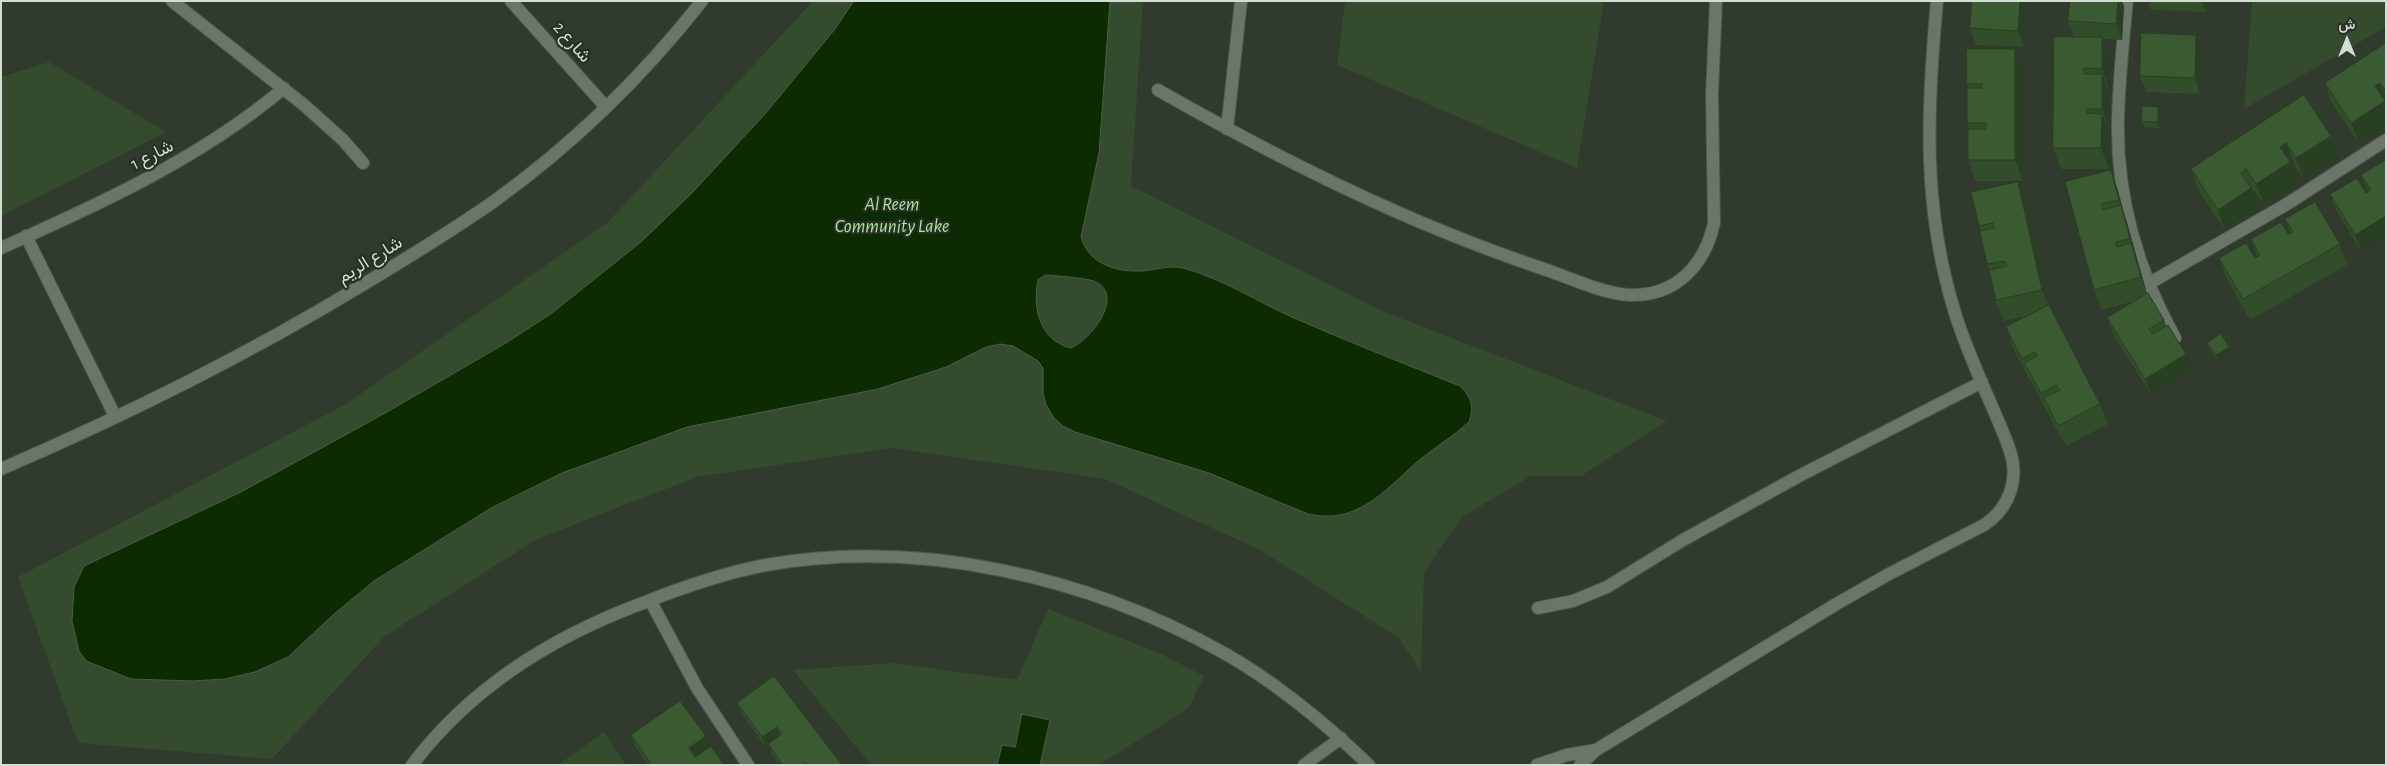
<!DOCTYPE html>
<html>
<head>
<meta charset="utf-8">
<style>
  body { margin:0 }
  #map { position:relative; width:2387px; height:766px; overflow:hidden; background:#303a2d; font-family:"Alegreya Sans",Vazirmatn,sans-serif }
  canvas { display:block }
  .frame { position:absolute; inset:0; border:2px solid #d5dcd4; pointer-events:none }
  .north { position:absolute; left:2322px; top:15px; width:50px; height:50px; -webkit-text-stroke:4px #263023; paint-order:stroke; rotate:0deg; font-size:14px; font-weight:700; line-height:20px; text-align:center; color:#d5dcd4 }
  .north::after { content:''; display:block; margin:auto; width:18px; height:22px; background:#d5dcd4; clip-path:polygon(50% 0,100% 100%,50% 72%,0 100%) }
</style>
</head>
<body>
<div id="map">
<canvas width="2387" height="766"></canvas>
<div class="frame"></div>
<div class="north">ش</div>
</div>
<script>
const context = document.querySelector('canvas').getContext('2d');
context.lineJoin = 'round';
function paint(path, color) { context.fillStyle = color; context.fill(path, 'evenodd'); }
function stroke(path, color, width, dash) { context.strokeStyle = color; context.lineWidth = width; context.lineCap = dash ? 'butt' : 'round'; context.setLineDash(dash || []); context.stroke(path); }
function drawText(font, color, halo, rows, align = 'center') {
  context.font = font + ' "Alegreya Sans",Vazirmatn,sans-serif'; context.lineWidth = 4.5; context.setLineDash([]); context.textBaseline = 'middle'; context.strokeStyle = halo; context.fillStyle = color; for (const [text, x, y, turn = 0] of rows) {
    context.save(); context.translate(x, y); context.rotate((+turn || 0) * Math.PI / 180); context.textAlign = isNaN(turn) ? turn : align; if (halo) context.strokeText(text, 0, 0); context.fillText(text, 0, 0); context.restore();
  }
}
const green = new Path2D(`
  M813 1H1143L1131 186 1382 311 1667 421 1581 476H1531L1462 517 1424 572 1421 672 1399 638 1260 550 1105 479 892 448 697 477 537 539 385 636 272 759 78 743 18 577 346 404 608 222Z
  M1345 1H1604L1577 168 1337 65Z
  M2252 1H2386V27L2244 109Z
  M49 62 166 132 1 216V77Z
  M1048 609 1161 654 1204 676 1189 708 1099 765H871L793 670 893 663 1017 680Z
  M604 732 626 765H558Z`);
const water = new Path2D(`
  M854 1H1110L1099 153 1081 237C1089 264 1115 272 1142 271 1156 270 1168 265 1183 268 1221 278 1258 302 1294 318 1349 342 1405 364 1460 386 1472 398 1474 407 1469 422 1453 437 1433 448 1417 462 1383 492 1357 525 1308 514L1209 473 1075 432 1063 426 1054 418 1046 405 1043 393V368L1038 361 1013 346 1000 344 986 347 946 367 878 389 687 427 562 473 491 508 374 581 334 614 288 657 255 672 225 679 192 681 131 679 86 661 79 651 72 621 74 587 84 566 241 492 380 416 506 343 552 313 641 242 692 193 766 113 835 29ZM1046 275C1058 276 1088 278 1096 282 1125 297 1090 340 1071 348 1040 341 1032 308 1038 280Z
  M1022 714 1050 720 1040 765H997L1002 745 1015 747Z`);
const minor = new Path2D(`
  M172 1 304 105 343 140 363 163
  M511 1 605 106
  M2127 1C2123 40 2119 80 2118 119 2116 196 2138 272 2175 338
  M1158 90C1281 160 1407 223 1541 268 1568 277 1603 294 1631 295 1677 296 1705 264 1714 223L1712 94 1716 1
  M1227 129 1241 1
  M26 236 115 416
  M1 248C100 204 201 158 284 88
  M2148 284 2287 204 2386 140
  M1 469C124 416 245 356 359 287 404 260 450 232 493 202 571 146 643 76 702 1
  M650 600 697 688 748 765
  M1538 608 1573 601 1607 587 1683 540 1799 476 1982 382
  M412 765C470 688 554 636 643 603 683 587 724 573 766 565 921 538 1088 577 1224 653 1277 683 1325 723 1369 765
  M1304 765 1341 738
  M1537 765 1567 755 1596 750
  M1580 765 1596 750 1838 603 1889 574 1984 525C2004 512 2016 490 2013 464 2011 448 2003 433 1997 418 1982 383 1966 349 1955 313 1922 207 1927 109 1937 1`);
const wall = new Path2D(`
  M2026 1 2024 47 1976 45 1970 28Z
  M2148 1H2206V12L2151 10Z
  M2124 6 2122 40 2103 39 2110 58 2109 89H2108L2110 95 2109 129H2108L2110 134 2109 169H2061L2053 148 2074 37 2068 21Z
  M2196 35 2202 51 2200 94 2146 92 2140 76Z
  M2386 43V127L2359 144 2332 103 2325 83Z
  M2015 49 2023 69V181H1975L1968 160 1969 129 1967 123 1969 88 1967 84Z
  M2304 95 2331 136 2338 156 2304 179 2294 164 2291 166 2298 183 2264 205 2254 190 2252 191 2259 209 2225 230 2198 190 2191 169Z
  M2160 112V128L2144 127 2142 122Z
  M2386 160 2361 251 2336 210 2330 194 2366 193 2368 192 2361 175Z
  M2111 170 2118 191 2147 294 2164 320 2166 325 2192 370 2151 395 2113 334 2107 318 2135 301 2101 310 2094 290 2065 182Z
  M2018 182 2026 202 2048 305 2100 404 2108 424 2066 446 2051 419 2049 414H2048L2030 379H2029L2013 348 2006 327 2028 316 2003 321 1996 300 1989 270 1987 264 1980 231 1979 226Z
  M2285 219 2340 244 2347 265 2250 320 2227 279 2219 258H2255L2257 257 2251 239 2288 234 2290 233Z
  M2207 343 2231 352 2218 361 2209 348Z
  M737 703 842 765H779L772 755 769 746 766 748 741 713Z
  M631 735 709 747 724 765H648L635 746Z`);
const shadedWall = new Path2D(`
  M2020 1H2026L2024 47 2018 31Z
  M2118 1H2122L2124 6 2122 40 2116 24Z
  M2202 1H2206V12Z
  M2196 35 2202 51 2200 94 2195 78Z
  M2102 37 2110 58 2109 89 2102 69Z
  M2015 49 2023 69V181L2015 160Z
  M2102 74 2110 95 2109 129 2102 109Z
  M2380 83 2386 97V127L2359 144 2351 123 2375 86Z
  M2158 107 2160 112V128L2158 122Z
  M2102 114 2110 134 2109 169 2101 148Z
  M2331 136 2338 156 2304 179 2296 158Z
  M2286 143 2294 164 2291 166 2298 183 2264 205 2256 184 2280 147Z
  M2111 170 2118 191 2126 221 2119 200Z
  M2018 182 2026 202 2050 311 2042 290Z
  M2251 188 2259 209 2225 230 2218 210Z
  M2121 205 2128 226 2148 298 2141 277Z
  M2386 216V235L2361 251 2355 235Z
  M2229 347 2231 352 2218 361 2216 355Z
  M2186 354 2192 370 2151 395 2145 379Z
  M777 727 781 738 768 744 769 746 766 748 762 737Z
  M706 736 710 747 693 759 689 748Z`);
const building = new Path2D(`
  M1972 1H2020L2018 31 1970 28Z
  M2070 1H2118L2116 24 2068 21Z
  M2141 33 2196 35 2195 78 2140 76Z
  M2054 37H2102V69L2084 68V74H2102V109H2087V113L2102 114 2101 148H2053Z
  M2386 43V91L2380 83 2375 86 2385 101 2351 123 2325 83Z
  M1967 49H2015V160H1968V129H1986V123H1967V88H1982V84H1967Z
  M2304 95 2331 136 2296 158 2286 143 2280 147 2290 162 2256 184 2246 169 2241 173 2251 188 2218 210 2191 169Z
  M2142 106 2158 107V122H2142Z
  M2386 160V216L2355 235 2330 194 2357 178 2366 193 2371 190 2361 175Z
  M2111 170 2119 200 2101 204 2103 210 2121 205 2130 239 2116 242 2117 247 2131 243 2141 277 2094 290 2065 182Z
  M2018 182 2042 290 1996 300 1989 270 2007 266 2005 261 1987 264 1980 231 1994 228 1993 223 1979 226 1971 192Z
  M2315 202 2340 244 2243 299 2219 258 2246 243 2255 258 2260 255 2251 239 2281 222 2288 234 2293 232 2285 219Z
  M2148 293 2164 320 2149 329 2152 334 2168 325 2186 354 2145 379 2107 318Z
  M2049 305 2100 404 2058 426 2044 398 2060 390 2057 385 2041 393 2024 363 2037 356 2035 352 2022 359 2006 327Z
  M2221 334 2229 347 2216 355 2207 343Z
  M774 676 842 765H807L806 763 803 765H783L768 744 782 734 777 727 762 737 737 703Z
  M680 701 706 736 689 748 695 757 711 746 724 765H652L631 735Z`);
const streetNames = [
  ["شارع 2",572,42,49],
  ["شارع 1",152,155,-27],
  ["شارع الريم",370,260,-32]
];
const waterNames = [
  ["Al Reem",892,204],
  ["Community Lake",892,226]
];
paint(green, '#344b2d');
paint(water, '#0c2b03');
stroke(water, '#486042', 1);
stroke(minor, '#4d554a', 14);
stroke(minor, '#6a7667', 12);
paint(wall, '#324d2a');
paint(shadedWall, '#293f22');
paint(building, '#3a5a31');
stroke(building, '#293f22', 1);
drawText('18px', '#d5dcd4', '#263023', streetNames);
drawText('italic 19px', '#aee2a0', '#263023', waterNames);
</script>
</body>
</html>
